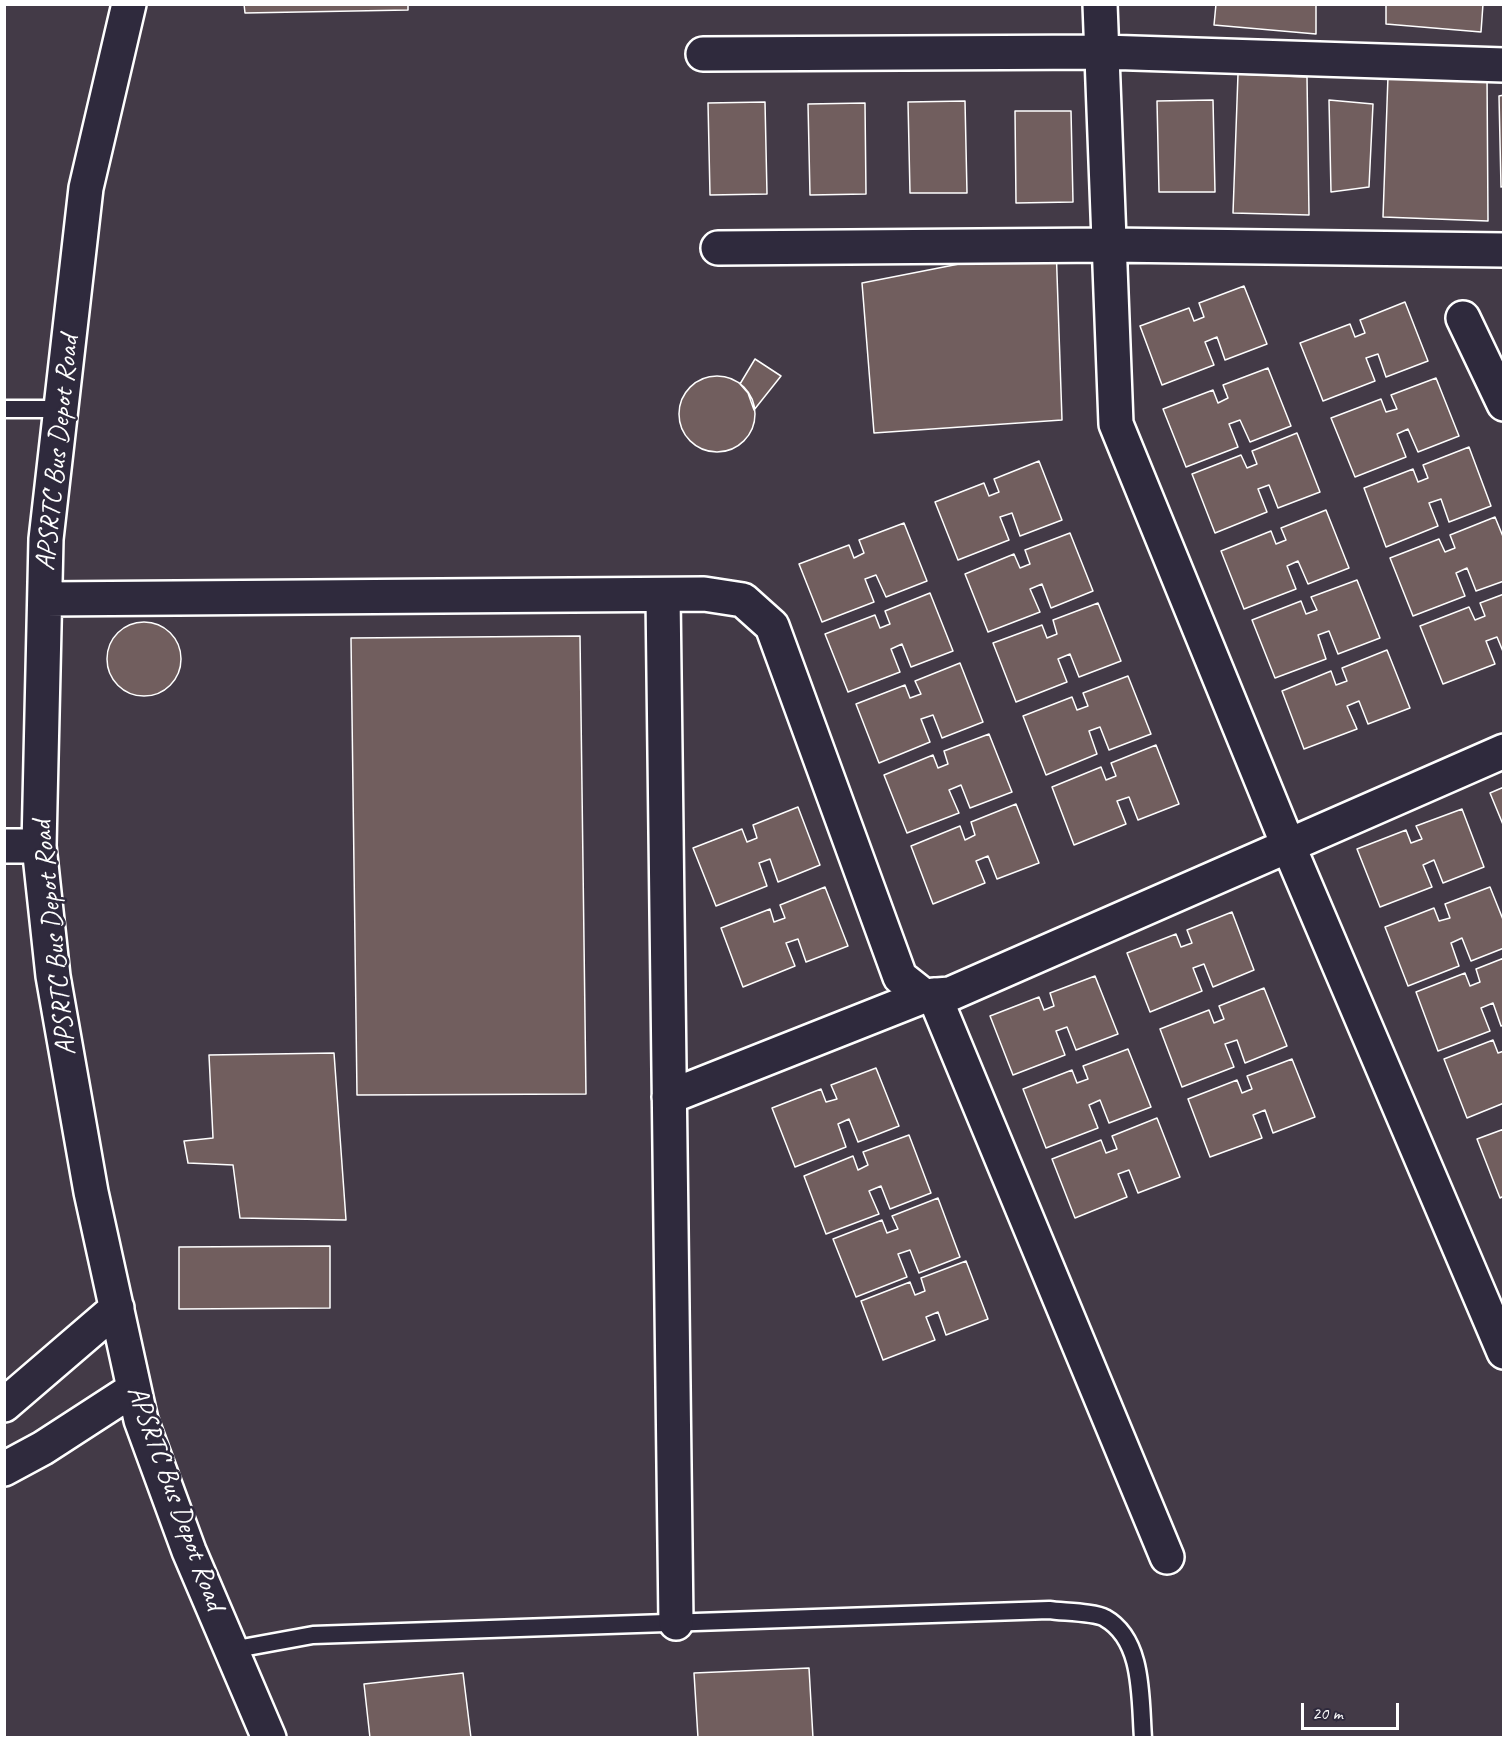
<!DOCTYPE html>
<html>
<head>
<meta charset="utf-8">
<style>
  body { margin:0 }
  #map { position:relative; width:1508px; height:1742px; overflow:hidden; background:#433a47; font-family:Caveat,sans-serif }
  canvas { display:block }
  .frame { position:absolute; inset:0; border:6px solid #fff; pointer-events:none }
  .scale { position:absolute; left:1301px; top:1703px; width:98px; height:27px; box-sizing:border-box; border:3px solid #fff; border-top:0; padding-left:8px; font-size:18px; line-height:21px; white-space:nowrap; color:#fff; -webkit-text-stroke:4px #2f2a3d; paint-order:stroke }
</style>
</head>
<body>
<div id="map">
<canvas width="1508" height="1742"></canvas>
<div class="frame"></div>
<div class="scale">20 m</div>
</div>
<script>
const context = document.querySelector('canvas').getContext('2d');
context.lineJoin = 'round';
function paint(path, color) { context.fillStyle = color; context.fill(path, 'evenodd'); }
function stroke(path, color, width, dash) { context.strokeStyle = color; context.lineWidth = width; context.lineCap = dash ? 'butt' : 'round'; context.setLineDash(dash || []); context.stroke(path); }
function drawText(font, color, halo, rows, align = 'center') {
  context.font = font + ' Caveat,sans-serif'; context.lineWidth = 5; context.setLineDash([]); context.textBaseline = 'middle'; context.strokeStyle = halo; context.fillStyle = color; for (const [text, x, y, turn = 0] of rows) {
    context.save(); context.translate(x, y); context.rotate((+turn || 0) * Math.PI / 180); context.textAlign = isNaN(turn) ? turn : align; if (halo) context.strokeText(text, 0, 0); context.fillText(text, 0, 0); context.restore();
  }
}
const building = new Path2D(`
  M244 4H408V10L245 13Z
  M1216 4H1316V34L1214 25Z
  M1386 4H1483L1481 32 1386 24Z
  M1238 74 1307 77 1309 215 1233 213Z
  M1487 74 1488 221 1383 217 1388 76Z
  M1504 95V186L1501 187 1499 96Z
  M1213 100 1215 192H1159L1157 101Z
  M1329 100 1373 104 1369 187 1331 192Z
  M965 101 967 193H910L908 102Z
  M765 102 767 194 710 195 708 103Z
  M865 103 866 194 810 195 808 104Z
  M1015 111H1071L1073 202 1016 203Z
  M1056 245 1062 420 874 433 862 283Z
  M1244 286 1267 344 1225 360 1217 337 1205 342 1214 365 1162 385 1140 326 1189 308 1194 321 1204 317 1199 303Z
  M1405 302 1428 361 1386 377 1378 354 1366 358 1375 381 1323 401 1300 343 1350 324 1355 337 1365 333 1360 320Z
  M755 359 781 376 754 410 748 393 740 384Z
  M1268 368 1291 426 1250 442 1240 420 1229 424 1238 447 1186 467 1163 409 1213 390 1218 403 1228 398 1223 385Z
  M679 414a38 38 0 1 1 76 0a38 38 0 1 1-76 0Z
  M1436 378 1459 436 1418 452 1408 429 1397 434 1406 457 1355 477 1331 418 1381 399 1386 412 1397 409 1391 395Z
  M1297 433 1320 492 1278 508 1269 485 1258 489 1267 512 1215 533 1192 474 1241 455 1247 468 1257 464 1252 451Z
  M1469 447 1491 506 1449 522 1441 499 1429 503 1438 526 1386 547 1364 488 1413 469 1418 482 1428 478 1423 465Z
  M1039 461 1062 520 1020 536 1012 513 1000 517 1009 540 958 560 935 502 984 483 989 496 999 492 994 479Z
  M1326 510 1349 568 1308 584 1298 561 1287 566 1296 589 1244 609 1221 551 1271 531 1276 544 1286 540 1281 528Z
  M1495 517 1504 539V581L1476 591 1467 568 1456 573 1465 596 1413 616 1390 558 1439 539 1445 552 1455 548 1450 535Z
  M904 523 927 581 886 597 876 575 865 579 874 602 822 622 799 564 849 545 854 558 864 553 859 540Z
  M1070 533 1093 591 1051 608 1042 584 1030 589 1040 612 988 632 965 574 1014 554 1020 568 1030 564 1025 550Z
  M1357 580 1380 638 1338 654 1329 631 1318 635 1326 659 1275 678 1252 620 1301 601 1306 614 1317 610 1311 597Z
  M930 593 953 651 911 667 902 644 891 649 900 672 848 692 825 634 875 615 880 628 890 624 885 611Z
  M1504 594V654L1497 637 1486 641 1495 664 1443 684 1420 626 1469 607 1475 620 1485 616 1480 603Z
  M1098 603 1121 661 1079 677 1070 654 1058 659 1067 682 1016 702 993 643 1042 625 1047 638 1057 634 1053 620Z
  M107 659a37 37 0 1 1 74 0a37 37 0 1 1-74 0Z
  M580 636 586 1094 357 1095 351 638Z
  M1387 650 1410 708 1368 724 1359 701 1347 706 1357 729 1304 749 1282 691 1331 671 1336 685 1347 681 1342 668Z
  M960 663 983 722 942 738 933 715 921 719 930 742 879 763 856 704 905 685 910 698 921 694 915 681Z
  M1128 676 1151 734 1109 750 1100 727 1089 731 1097 754 1046 775 1023 716 1072 697 1077 710 1088 706 1083 693Z
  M989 734 1012 792 970 808 961 785 949 790 959 813 907 833 884 775 933 755 938 768 948 764 944 751Z
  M1156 745 1179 804 1138 820 1129 797 1117 801 1126 824 1074 845 1052 787 1101 767 1106 780 1116 776 1111 763Z
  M1504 787V827L1490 793Z
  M1016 804 1039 863 997 879 988 856 976 861 985 883 933 904 911 846 960 826 965 840 975 835 971 822Z
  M798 807 820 865 778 882 770 859 759 863 767 886 716 906 693 848 742 829 747 842 757 838 753 825Z
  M1462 809 1484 867 1443 883 1434 860 1423 865 1432 887 1380 907 1357 849 1406 830 1411 843 1422 839 1416 826Z
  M825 887 848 946 806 962 798 939 786 943 795 966 743 987 721 928 770 909 774 922 785 918 780 905Z
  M1490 887 1504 922V948L1471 961 1462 938 1451 943 1459 966 1408 986 1385 927 1434 908 1439 921 1450 918 1445 904Z
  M1232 912 1254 970 1213 987 1204 964 1193 968 1202 991 1150 1012 1127 953 1176 934 1181 947 1192 943 1187 930Z
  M1504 958V1025L1501 1026 1493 1003 1481 1008 1490 1031 1438 1051 1416 992 1465 973 1470 986 1480 982 1476 969Z
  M1095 976 1118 1034 1076 1050 1067 1027 1056 1031 1065 1055 1013 1075 990 1016 1039 997 1044 1010 1054 1006 1050 993Z
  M1264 988 1287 1046 1245 1063 1237 1040 1225 1044 1234 1067 1182 1087 1160 1029 1209 1010 1214 1023 1224 1019 1219 1006Z
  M1493 1040 1498 1053 1504 1051V1103L1467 1118 1444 1059Z
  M1128 1049 1151 1107 1109 1123 1100 1100 1089 1105 1098 1128 1046 1148 1023 1089 1072 1070 1077 1083 1088 1079 1083 1066Z
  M334 1053 346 1220 240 1218 233 1165 188 1163 184 1141 213 1138 209 1055Z
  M1292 1059 1315 1117 1273 1133 1265 1110 1253 1115 1262 1138 1210 1157 1188 1099 1237 1080 1242 1093 1252 1089 1247 1076Z
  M876 1068 899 1126 858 1142 849 1119 838 1124 846 1147 795 1167 772 1108 821 1089 826 1102 837 1099 831 1085Z
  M1157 1118 1180 1177 1138 1193 1129 1170 1118 1174 1127 1197 1075 1218 1052 1159 1101 1140 1106 1153 1117 1149 1112 1136Z
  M1504 1129V1196L1500 1198 1477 1139Z
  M909 1135 931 1193 890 1209 881 1186 869 1191 879 1214 826 1234 804 1176 853 1156 858 1170 868 1165 863 1152Z
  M938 1198 960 1257 919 1273 910 1250 898 1254 907 1277 856 1297 833 1239 882 1220 887 1233 898 1229 892 1216Z
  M330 1246V1308L179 1309V1247Z
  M966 1261 988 1319 946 1335 938 1312 926 1317 935 1340 883 1360 861 1301 910 1282 915 1295 925 1291 921 1278Z
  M809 1668 813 1738H698L694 1673Z
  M463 1673 471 1738H370L364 1684Z`);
const service = new Path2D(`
  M4 409H61
  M231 1650 313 1635 1049 1610C1062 1612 1095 1612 1105 1618 1144 1640 1140 1699 1143 1738`);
const minor = new Path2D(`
  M129 4 86 188 46 539 39 846 53 976 91 1192 141 1420 189 1551 269 1738
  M1100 4 1116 424 1288 845 1504 1352
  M703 54 1103 52 1504 65
  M718 248 1109 245 1504 250
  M1463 318 1504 404
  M663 595 676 1623
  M45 599 704 594 743 600 772 626 900 977 924 996 950 994 1504 751
  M4 846H39
  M934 995 1167 1557
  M669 1097 924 996
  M4 1405 117 1308
  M4 1469 43 1448 134 1389`);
const streetNames = [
  ["APSRTC Bus Depot Road",58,453,-84],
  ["APSRTC Bus Depot Road",55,938,-96],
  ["APSRTC Bus Depot Road",175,1498,70]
];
paint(building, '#715e5e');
stroke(building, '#fff', 1.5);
stroke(service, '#fff', 21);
stroke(minor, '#fff', 38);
stroke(service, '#2f2a3d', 16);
stroke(minor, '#2f2a3d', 33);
drawText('28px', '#fff', '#2f2a3d', streetNames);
</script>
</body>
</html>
